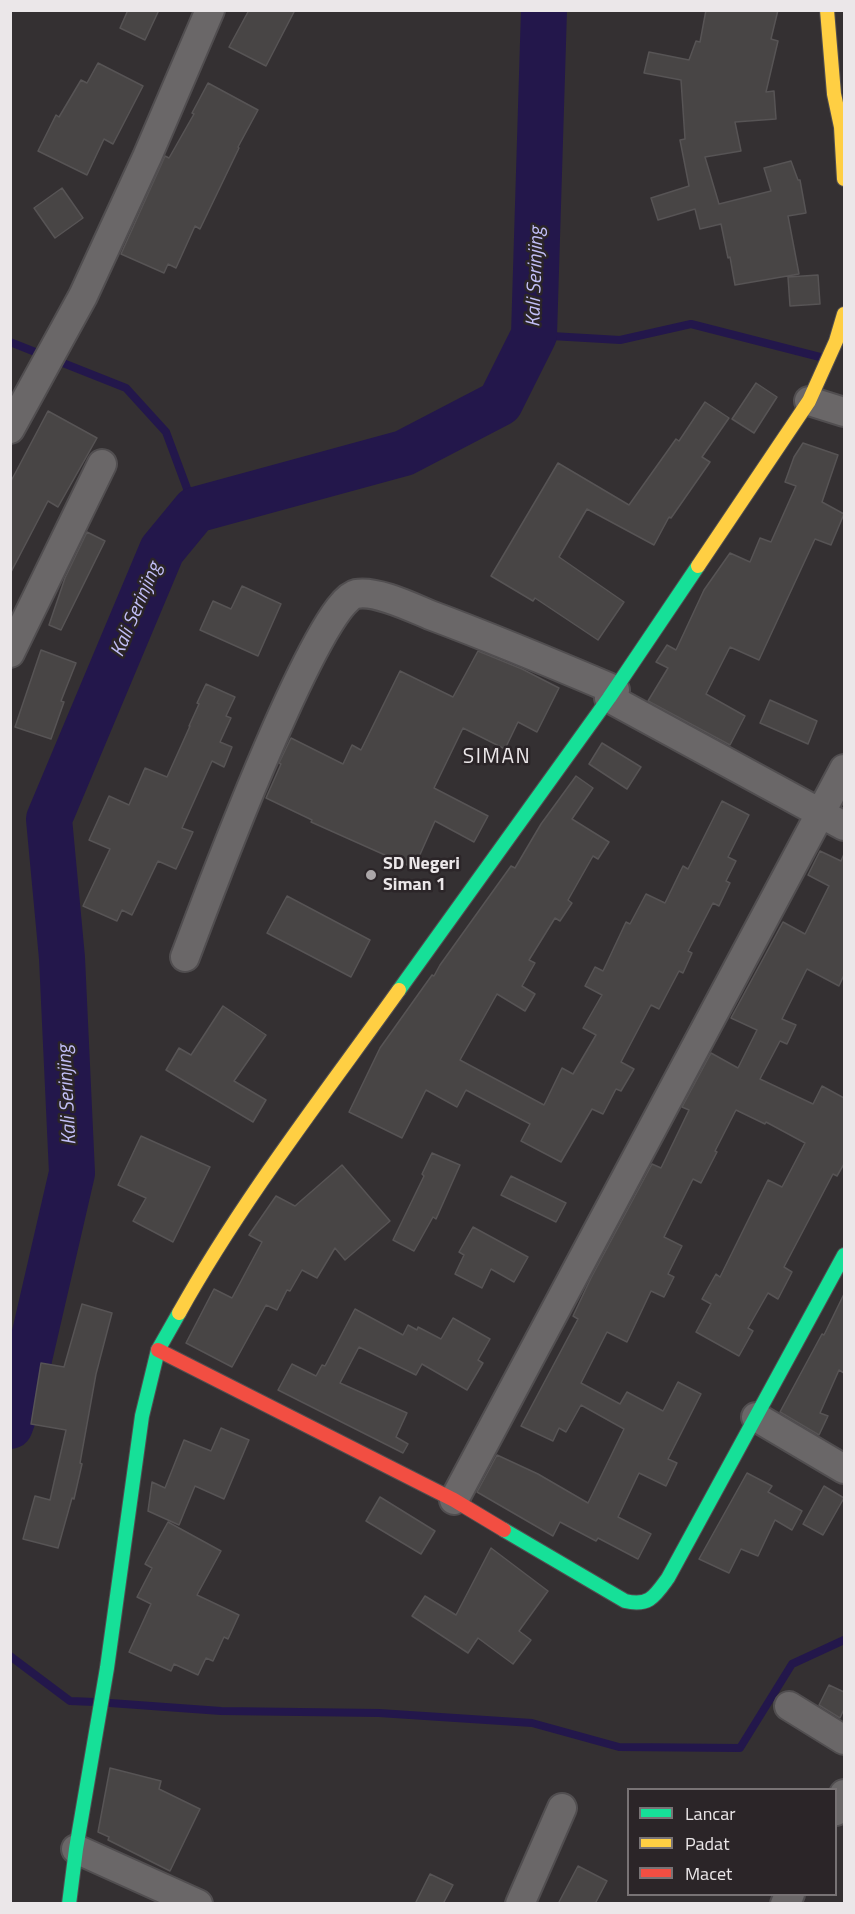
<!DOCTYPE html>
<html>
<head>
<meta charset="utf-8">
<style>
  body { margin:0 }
  #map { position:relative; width:855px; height:1914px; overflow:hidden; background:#343032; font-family:"Titillium Web",sans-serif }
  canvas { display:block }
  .frame { position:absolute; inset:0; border:12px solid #ebe7e9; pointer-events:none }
  .legend { position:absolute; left:627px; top:1788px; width:210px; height:108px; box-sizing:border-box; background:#2b2528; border:2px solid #787375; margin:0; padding:8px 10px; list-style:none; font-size:18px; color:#ebe7e9 }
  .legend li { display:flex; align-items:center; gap:12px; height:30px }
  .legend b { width:30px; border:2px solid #787375 }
</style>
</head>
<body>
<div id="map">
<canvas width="855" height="1914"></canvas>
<div class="frame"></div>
<ul class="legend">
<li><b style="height:8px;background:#16e098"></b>Lancar</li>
<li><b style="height:8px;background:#ffcf43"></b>Padat</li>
<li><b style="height:8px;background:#f24e42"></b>Macet</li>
</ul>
</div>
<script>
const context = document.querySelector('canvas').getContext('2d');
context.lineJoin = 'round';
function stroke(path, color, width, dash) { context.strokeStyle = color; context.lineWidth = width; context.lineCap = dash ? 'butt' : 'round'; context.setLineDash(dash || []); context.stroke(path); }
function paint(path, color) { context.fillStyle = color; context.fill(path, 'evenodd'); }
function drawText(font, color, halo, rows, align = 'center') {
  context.font = font + ' "Titillium Web",sans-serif'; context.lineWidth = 5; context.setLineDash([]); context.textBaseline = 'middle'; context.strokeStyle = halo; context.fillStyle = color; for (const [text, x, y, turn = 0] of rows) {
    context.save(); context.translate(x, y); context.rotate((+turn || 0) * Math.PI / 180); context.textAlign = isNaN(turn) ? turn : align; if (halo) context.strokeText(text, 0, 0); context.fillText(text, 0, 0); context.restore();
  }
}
const stream = new Path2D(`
  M534 335 620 340 691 324 820 357
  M10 342 126 388 166 432 195 510
  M10 1656 70 1701 95 1702
  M110 1703 221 1711 379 1713 532 1723 619 1747 740 1748 792 1664 844 1640`);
const river = new Path2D(`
  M10 1426 20 1398 72 1173 62 958 49 819 162 550 195 510 404 453 500 403 534 335 544 10`);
const building = new Path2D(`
  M128 10H159L145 40 120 28Z
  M249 10H295L266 66 229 47Z
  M706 10H778L771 39 778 41 766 92 774 91 776 119 735 122 741 151 705 157 719 204 771 191 764 168 791 161 798 180H800L806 213 788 216 799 274 735 285 730 257 728 258 721 224 700 229 695 209 658 220 651 198 689 186 680 140 685 139 681 80 644 73 649 52 689 60 696 41 700 42Z
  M98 63 143 86 113 144 104 139 87 175 38 151 56 115 59 117 81 80 87 83Z
  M208 83 258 110 238 147 239 148 200 229 195 226 176 268 168 264 164 273 121 254 165 156 169 158 194 114 192 113Z
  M62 188 83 218 55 238 34 208Z
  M818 275 820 304 790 306 788 277Z
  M756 383 777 397 754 433 732 419Z
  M705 402 729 418 702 457 710 462 671 518 669 517 654 545 587 509 559 557 624 602 598 640 535 598 533 601 491 576 558 463 629 505 676 439 679 441Z
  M48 411 97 438 58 507 48 501 10 574V483Z
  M803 443 838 455 822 502 844 514 831 545 815 539 759 660 730 647 706 694 745 716 730 745 648 701 668 668 656 662 667 645 676 650 704 590 730 553 750 562 760 538 771 542 796 486 785 482 794 457Z
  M87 532 105 541 61 630 49 625 65 578Z
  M242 586 281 604 258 656 200 630 213 601 231 609Z
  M41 650 76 663 61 701 64 702 51 739 15 727Z
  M478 651 522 669 559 688 537 732 518 722 505 749 463 728 434 788 488 816 474 842 435 821 414 868 311 822 312 820 266 798 281 764 279 763 291 738 343 764 352 745 361 750 400 671 453 697Z
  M206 684 235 697 226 716 231 718 220 742 232 747 224 767 212 761 182 828 193 832 176 869 158 861 132 915 122 910 117 921 83 906 110 849 89 840 109 796 129 805 145 768 167 777 190 726H189L199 704 197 703Z
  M770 700 817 721 808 744 760 723Z
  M602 743 641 767 627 789 589 764Z
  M576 776 593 788 572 819 609 842 598 859 593 856 568 900 572 903 560 921 555 918 529 960 535 963 522 986 535 994 525 1011 497 994 460 1060 544 1105 562 1068 573 1074 596 1035 583 1028 602 995 585 986 595 967 603 971 626 922 630 924 646 894 665 903 683 866 688 869 722 801 749 815 728 857 736 861 726 881 730 883 719 906 713 903 688 951 692 953 683 973 679 971 659 1009 651 1005 621 1062 634 1069 621 1091 616 1089 603 1114 592 1109 561 1162 521 1141 530 1124 466 1090 457 1107 426 1090 402 1138 349 1112 380 1048 432 975 434 976 440 965 511 866 515 868 541 824Z
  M820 851 841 861 844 854V975L839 986 807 969 782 1019 796 1025 787 1044 780 1041 760 1079 813 1104 822 1086 844 1098V1164L837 1176 833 1174 784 1267 792 1272 778 1299 768 1293 748 1328 753 1331 739 1356 696 1332 711 1304 702 1299 716 1274 720 1277 768 1180 782 1187 805 1143 766 1122 765 1124 736 1110 715 1151 717 1152 701 1183 693 1179 664 1237 682 1246 668 1274 674 1277 664 1297 651 1291 627 1342 607 1332 581 1383 620 1404 627 1392 663 1411 678 1382 701 1394 668 1459 677 1463 666 1486 639 1473 618 1517 651 1534 638 1559 598 1538 596 1541 560 1522 553 1536 477 1492 497 1455 538 1474 588 1503 624 1429 581 1405 566 1432 559 1428 553 1441 521 1426 578 1319 573 1316 591 1278 652 1164 661 1168 689 1110 682 1107 711 1053 738 1068 757 1030 731 1018 783 922 805 934 829 886 808 875Z
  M287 896 370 940 351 977 267 933Z
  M223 1006 266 1035 234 1081 266 1100 253 1122 166 1070 179 1048 191 1055Z
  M141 1136 210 1167 173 1242 133 1221 146 1198 118 1185Z
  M432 1153 460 1165 436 1219 433 1217 414 1251 393 1240 424 1176 422 1174Z
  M342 1165 390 1221 345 1260 335 1248 317 1278 302 1270 290 1291 287 1290 277 1310 266 1305 232 1367 186 1343 214 1289 232 1298 262 1242 249 1235 276 1196 295 1206Z
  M511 1176 566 1203 556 1222 501 1195Z
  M473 1227 528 1257 514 1282 491 1269 482 1288 455 1274 464 1255 459 1252Z
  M844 1294V1373L839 1370 820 1413 828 1416 819 1435 780 1412 822 1334 824 1335Z
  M82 1304 112 1313 96 1374 80 1463 82 1464 74 1499 72 1498 58 1548 23 1539 35 1496 50 1500 66 1430 31 1424 41 1363 64 1367Z
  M355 1309 403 1335 408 1325 417 1330 418 1327 441 1339 453 1318 490 1339 478 1360 483 1363 467 1390 422 1364 416 1375 359 1347 340 1383 407 1413 396 1437 408 1444 403 1453 278 1390 292 1364 316 1376 322 1365 325 1366Z
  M221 1428 249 1440 224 1499 195 1486 179 1525 148 1511 152 1482 165 1488 184 1440 211 1451Z
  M747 1473 772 1486 768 1492 802 1511 792 1530 775 1520 758 1556 741 1549 729 1573 699 1559Z
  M824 1486 844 1498 823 1535 803 1524Z
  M380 1497 435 1531 421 1554 366 1521Z
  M168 1522 221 1551 197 1595 239 1615 228 1639 224 1637 213 1661 206 1658 198 1675 174 1664 171 1671 129 1652 151 1604 137 1597 152 1568 145 1564Z
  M491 1548 548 1591 519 1631 531 1640 513 1664 478 1638 468 1653 412 1616 425 1596 456 1615Z
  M829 1685 844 1692V1709L840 1718 819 1705Z
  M110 1768 161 1781 159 1789 200 1809 170 1871 108 1840 109 1837 98 1832Z
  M578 1866 607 1881 595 1904H558Z
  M430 1874 453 1885 443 1904H415Z`);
const street = new Path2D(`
  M809 401 844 412
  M10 429 83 296 147 157 210 10
  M10 653 102 464
  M609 698 844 826
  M185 957C204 907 317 602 356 594 376 590 411 607 430 615 492 638 554 664 615 690
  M756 1417 844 1469
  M454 1500 844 769
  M789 1706 844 1740
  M836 1811 844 1794
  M76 1849 198 1904
  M520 1904 562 1808
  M785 1904 790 1894`);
const fast = new Path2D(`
  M399 990 609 698 698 566
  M504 1530 625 1601C649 1607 655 1596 668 1578L844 1255
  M69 1904 76 1849 107 1668 142 1416 158 1350 179 1313`);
const slow = new Path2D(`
  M827 10 834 94 841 127 844 179
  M698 566 809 401 836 341 844 314
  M179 1313C242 1200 323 1096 399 990`);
const jam = new Path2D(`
  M158 1350 454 1500 504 1530`);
const markers = [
  [371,875,6,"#aba7a9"]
];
const poiNames = [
  ["SD Negeri",383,865],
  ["Siman 1",383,886]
];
const waterNames = [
  ["Kali Serinjing",536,277,-88],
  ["Kali Serinjing",137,610,-67],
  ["Kali Serinjing",68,1095,-93]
];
const quarterNames = [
  ["SIMAN",497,758]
];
stroke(stream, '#23174b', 8);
stroke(river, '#23174b', 46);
paint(building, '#484545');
stroke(building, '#575455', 1.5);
stroke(street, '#514e50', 32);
stroke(fast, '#514e50', 16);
stroke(slow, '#514e50', 16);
stroke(jam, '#514e50', 16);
stroke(street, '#6a6768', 28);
stroke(fast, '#16e098', 14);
stroke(slow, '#ffcf43', 14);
stroke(jam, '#f24e42', 14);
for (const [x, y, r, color] of markers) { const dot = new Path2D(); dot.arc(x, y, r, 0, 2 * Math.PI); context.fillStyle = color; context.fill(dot); stroke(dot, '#2b2528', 2); }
drawText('bold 18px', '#ebe7e9', '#2b2528', poiNames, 'left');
drawText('italic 20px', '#c2bff7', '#2b2528', waterNames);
context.letterSpacing = '1.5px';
drawText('21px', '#ebe7e9', '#2b2528', quarterNames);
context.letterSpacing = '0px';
</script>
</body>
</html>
